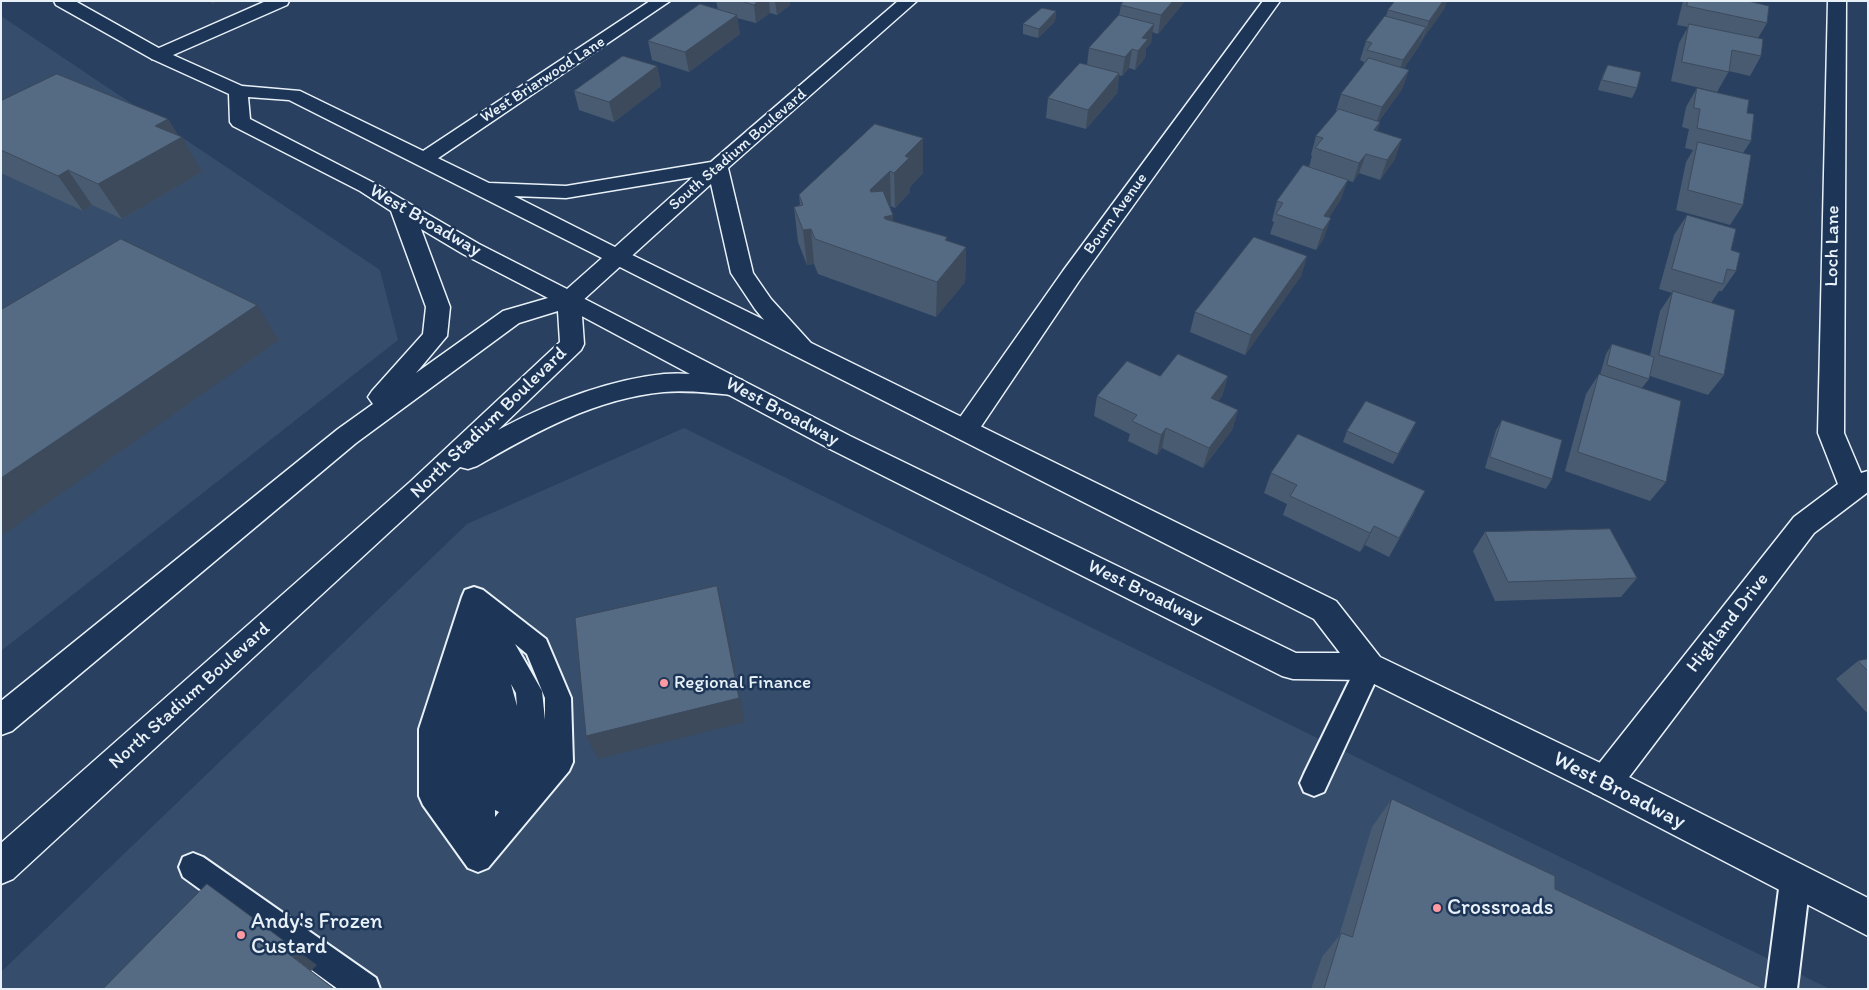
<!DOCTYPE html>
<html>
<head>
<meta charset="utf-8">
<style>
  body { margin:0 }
  #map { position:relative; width:1869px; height:990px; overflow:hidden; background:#294061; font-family:Itim,sans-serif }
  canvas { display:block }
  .frame { position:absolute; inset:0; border:2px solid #e8f1f8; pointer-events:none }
</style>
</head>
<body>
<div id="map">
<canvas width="1869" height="990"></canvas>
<div class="frame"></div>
</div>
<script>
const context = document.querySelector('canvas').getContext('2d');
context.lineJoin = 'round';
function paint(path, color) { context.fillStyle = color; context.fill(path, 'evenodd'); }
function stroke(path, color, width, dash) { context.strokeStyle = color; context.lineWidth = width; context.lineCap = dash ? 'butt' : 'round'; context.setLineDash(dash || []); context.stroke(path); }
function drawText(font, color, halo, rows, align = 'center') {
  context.font = font + ' Itim,sans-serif'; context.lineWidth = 5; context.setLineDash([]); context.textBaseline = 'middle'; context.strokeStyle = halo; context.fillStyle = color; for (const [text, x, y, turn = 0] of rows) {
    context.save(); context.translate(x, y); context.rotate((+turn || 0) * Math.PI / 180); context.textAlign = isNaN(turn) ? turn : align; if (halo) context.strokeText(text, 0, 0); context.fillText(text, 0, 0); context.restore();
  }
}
const built = new Path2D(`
  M1 16 380 270 398 340 1 651Z
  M684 428 1830 989H1V972L467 524Z`);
const lane = new Path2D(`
  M474 587 483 590 546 639 571 698 573 762 569 771 488 868 478 872 468 868 423 805 419 796V729L462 597 465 590ZM515 644 527 654 545 698V720L542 691ZM511 684 516 693 517 706ZM495 810 499 812 495 817Z
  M1369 656 1378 659 1382 667 1324 792 1314 796 1304 792 1300 783 1304 774 1360 659Z
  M193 853 203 857 376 978 380 989H338L183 877 179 867 183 857Z
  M1795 867 1805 871 1810 881 1797 989H1766L1780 881 1785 871Z`);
const street = new Path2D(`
  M266 1H289L287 5 164 59 158 60 152 59 149 55 152 51Z
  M650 1H670L431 163 424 165 417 163 414 159 417 155Z
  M1263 1H1280L1079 281 974 437 965 440 956 437 952 430 956 423 1063 271Z
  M1828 1H1846L1844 433 1861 473 1868 471V492L1814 533 1617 793 1605 798 1593 793 1588 782 1593 771 1794 517 1838 484 1818 433Z`);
const secondary = new Path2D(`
  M616 249 624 251 1336 601 1380 657 1617 771 1868 898V936L1593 793 1366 680 1293 679 1282 676 832 450 561 305 557 300 561 295 569 292 577 295 850 436 1296 653H1340L1314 619 608 261 605 256 608 251Z`);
const primary = new Path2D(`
  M54 1H75L164 51 242 86 300 91 489 183 566 186 711 162 898 1H917L728 168 753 273 771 299 810 342 813 348 810 354 801 356 792 354 755 309 731 273 711 184 581 302 584 344 581 350 498 430C549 403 607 380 664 374 687 372 710 376 733 377L742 380 746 386 742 392 733 395C710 393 687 390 664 392 597 398 535 432 477 466L468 469 460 467 13 879 1 884V843L410 482 560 342 558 311 519 323 356 443 12 731 1 735V701L338 429 373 404 368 397 372 391 423 334 426 307 391 211 360 191 233 126 230 122 229 94 152 59 56 5ZM248 97 289 100 602 258 567 289 479 244 374 183 250 119ZM693 177 615 247 514 196 566 198ZM421 229 463 254 548 298 503 311 416 373 447 336 450 307Z`);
const wall = new Path2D(`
  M716 1H789L790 5 777 15 770 13 756 23 737 18 740 34 689 72 652 60 648 41 718 9Z
  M1185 1 1158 34 1152 32 1151 43 1146 48 1145 58 1135 70 1129 68 1122 76 1119 75 1117 93 1086 129 1046 118 1048 98 1087 65 1089 48 1119 16 1121 5Z
  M1395 1H1447L1444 9 1422 40 1419 46 1404 68 1409 70 1402 89 1379 121 1380 122 1377 131 1395 159 1380 180 1359 173 1353 182 1347 180 1341 199 1329 217 1324 238 1316 250 1270 234 1274 222 1272 221 1277 201 1309 167 1312 156 1311 155 1316 136 1335 114 1341 94 1362 68 1364 62 1360 60 1366 41 1386 16 1388 10Z
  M1683 1H1748L1767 23 1758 38 1761 56 1750 76 1729 71 1717 92 1671 81 1679 43 1688 27 1677 25Z
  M1056 11 1055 21 1038 38 1023 34V24Z
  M1608 65 1637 88 1632 98 1598 90 1603 74Z
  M657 66 661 86 614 122 579 110 574 91Z
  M1697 88 1747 113 1751 141 1743 153V205L1730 225 1676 210 1686 162 1693 150 1685 148 1689 129 1682 127 1686 107Z
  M1 101 168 119 178 136 202 172 122 219 92 205 83 211 1 173Z
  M875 124 923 173 910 187V192L895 208 891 206 890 207 893 215V222L947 237V241L966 247 965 282 936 317 818 274 814 264 807 265 798 242 794 207 800 205 799 195Z
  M1687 215 1731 250 1736 271 1722 291H1719L1711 303 1724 375 1708 395 1650 376 1649 379 1642 388 1666 482 1650 501 1565 471 1586 394 1599 374 1600 375 1606 354 1612 344 1650 356 1660 311 1672 293 1659 289 1674 235Z
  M1307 256 1301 276 1245 355 1190 332 1195 312Z
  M1160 376H1228L1222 396 1218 401 1238 410 1232 430 1203 468 1162 448 1157 455 1128 441 1130 434 1094 416 1097 396Z
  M1502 420 1552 479 1546 489 1485 468 1496 430Z
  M1416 422 1411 433 1393 464 1343 442 1347 431Z
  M1271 473 1415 511 1389 557 1365 545 1360 552 1283 515 1287 504 1264 493Z
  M1485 532 1637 578 1621 597 1495 601 1473 551Z
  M1868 659V714L1836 679 1858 661Z
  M1392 799 1555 889 1764 989H1311L1322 957 1339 936 1372 827Z`);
const shadedWall = new Path2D(`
  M210 1H218L212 4Z
  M758 1H769L770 13 756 23 754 5Z
  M775 1H789L790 5 777 15Z
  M1173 1H1185L1158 34 1161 15Z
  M1443 1H1447L1444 9 1422 40 1429 21Z
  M1056 11 1055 21 1038 38 1039 29Z
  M737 15 740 34 689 72 685 52Z
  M1154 24 1151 43 1146 48 1145 58 1135 70 1138 51 1142 38Z
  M1426 27 1419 46 1396 79 1403 60Z
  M1132 49 1129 68 1122 76 1125 57Z
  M657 66 661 86 614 122 609 102Z
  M1409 70 1402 89 1375 126 1382 107Z
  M1119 73 1117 93 1086 129 1088 110Z
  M168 119 180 138 182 137 202 172 122 219 98 184 155 126Z
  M1380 122 1373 141 1374 130Z
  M923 138V173L910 187V192L895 208 894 173 905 156Z
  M1402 139 1395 159 1380 180 1387 160Z
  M1366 154 1359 173 1353 182 1359 163Z
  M68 170 92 205 83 211 58 176Z
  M890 171 891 206 872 225 870 190Z
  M1348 180 1341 199 1321 230 1324 216Z
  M893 215 894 250 884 217Z
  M1331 218 1324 238 1316 250 1323 230Z
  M811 229 814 264 807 265 803 230Z
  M947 237V270L966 247 965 282 936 317 937 282 945 240Z
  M1307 256 1301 276 1245 355 1251 335Z
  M257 305 279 340 1 536V478Z
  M1228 376 1222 396 1205 418 1211 398Z
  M1238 410 1232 430 1203 468 1209 448Z
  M1416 422 1411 433 1393 464 1398 454Z
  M1166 428 1162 448 1157 455 1161 435Z
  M1374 526 1365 545 1360 552 1370 533Z
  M717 586 724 612 745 722 598 759 586 736Z
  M291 946 317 965 311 971 335 989H334L286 952Z`);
const building = new Path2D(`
  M742 1H758L754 5Z
  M1124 1H1173L1161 15 1121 5Z
  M1395 1H1443L1429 21 1388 10Z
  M1688 1H1748L1769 6 1767 23 1687 6Z
  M700 4 737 15 685 52 648 41Z
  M1042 8 1056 11 1039 29 1023 24Z
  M1119 15 1154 24 1142 38 1148 39 1138 51 1132 49 1125 57 1089 48Z
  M1385 16 1426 27 1403 60 1367 50 1372 43 1366 41Z
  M1689 24 1763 39 1761 56 1732 50 1729 72 1682 62Z
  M623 56 657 66 609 102 574 91Z
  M1369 58 1409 70 1382 107 1341 94Z
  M1080 63 1119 73 1088 110 1048 98Z
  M1608 65 1641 72 1637 88 1602 80Z
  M57 74 168 119 155 126 182 137 98 184 68 170 58 176 1 150V101Z
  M1697 88 1749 100 1747 113 1754 114 1751 141 1697 128 1700 109 1694 108Z
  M1339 109 1380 122 1374 130 1402 139 1387 160 1366 154 1359 163 1315 148 1323 138 1316 136Z
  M875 124 923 138 905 156 909 158 894 173 890 171 870 190 871 192 883 191 893 215 884 217 885 219 947 237 945 240 966 247 937 282 815 239 811 229 803 230 794 207 803 205 799 195Z
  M1698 142 1751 155 1743 205 1688 190Z
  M1303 165 1348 180 1324 216 1331 218 1323 230 1276 214 1283 203 1277 201Z
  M1687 215 1736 229 1731 250 1740 253 1736 271 1727 269 1723 284 1672 269Z
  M1254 237 1307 256 1251 335 1195 312Z
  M121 239 257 305 1 478V310Z
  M1673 291 1735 310 1724 375 1659 355Z
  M1612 344 1654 357 1649 379 1607 365Z
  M1178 354 1228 376 1211 398 1238 410 1209 448 1166 428 1161 435 1132 421 1137 415 1097 396 1127 361 1160 376Z
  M1599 374 1681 401 1666 482 1578 452Z
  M1366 401 1416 422 1398 454 1347 431Z
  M1502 420 1562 440 1552 479 1490 457Z
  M1298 434 1425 491 1399 538 1374 526 1370 533 1290 496 1297 485 1271 473Z
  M1610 529 1637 578 1508 582 1485 532Z
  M717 586 739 698 586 736 575 618Z
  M1868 659V671L1858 661Z
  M1392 799 1555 876V889L1764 989H1324L1341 933 1352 937Z
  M207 884 291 946 286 952 334 989H103Z`);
const markers = [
  [664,683,5,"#ff9aa2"],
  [1437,908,5,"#ff9aa2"],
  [241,935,5,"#ff9aa2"]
];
const farStreetnames = [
  ["West Briarwood Lane",543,80,-33],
  ["South Stadium Boulevard",738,150,-41],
  ["Bourn Avenue",1116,214,-54]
];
const streetNames = [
  ["West Broadway",425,221,30],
  ["Loch Lane",1833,246,-89],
  ["West Broadway",782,412,28],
  ["North Stadium Boulevard",489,423,-44],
  ["West Broadway",1145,593,26],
  ["Highland Drive",1728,623,-52],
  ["North Stadium Boulevard",190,696,-42]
];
const poiNames = [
  ["Regional Finance",674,683]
];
const nearStreetnames = [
  ["West Broadway",1619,791,27]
];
const nearPoinames = [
  ["Crossroads",1447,908],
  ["Andy's Frozen",251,922],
  ["Custard",251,947]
];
paint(built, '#364d6b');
stroke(lane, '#e8f1f8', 4);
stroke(street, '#e8f1f8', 3);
stroke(secondary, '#e8f1f8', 3);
stroke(primary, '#e8f1f8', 3);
paint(lane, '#1d3557');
paint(street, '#1d3557');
paint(secondary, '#1d3557');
paint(primary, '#1d3557');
paint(wall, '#495b71');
paint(shadedWall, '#3c4a5c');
paint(building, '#556a83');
stroke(building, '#3c4a5c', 1);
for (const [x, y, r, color] of markers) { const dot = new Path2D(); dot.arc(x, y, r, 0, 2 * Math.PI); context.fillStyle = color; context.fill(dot); stroke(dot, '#1d3557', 2); }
drawText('16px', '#e8f1f8', '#1d3557', farStreetnames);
drawText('19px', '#e8f1f8', '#1d3557', streetNames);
drawText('19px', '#e8f1f8', '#1d3557', poiNames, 'left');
drawText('22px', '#e8f1f8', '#1d3557', nearStreetnames);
drawText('22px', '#e8f1f8', '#1d3557', nearPoinames, 'left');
</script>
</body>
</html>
